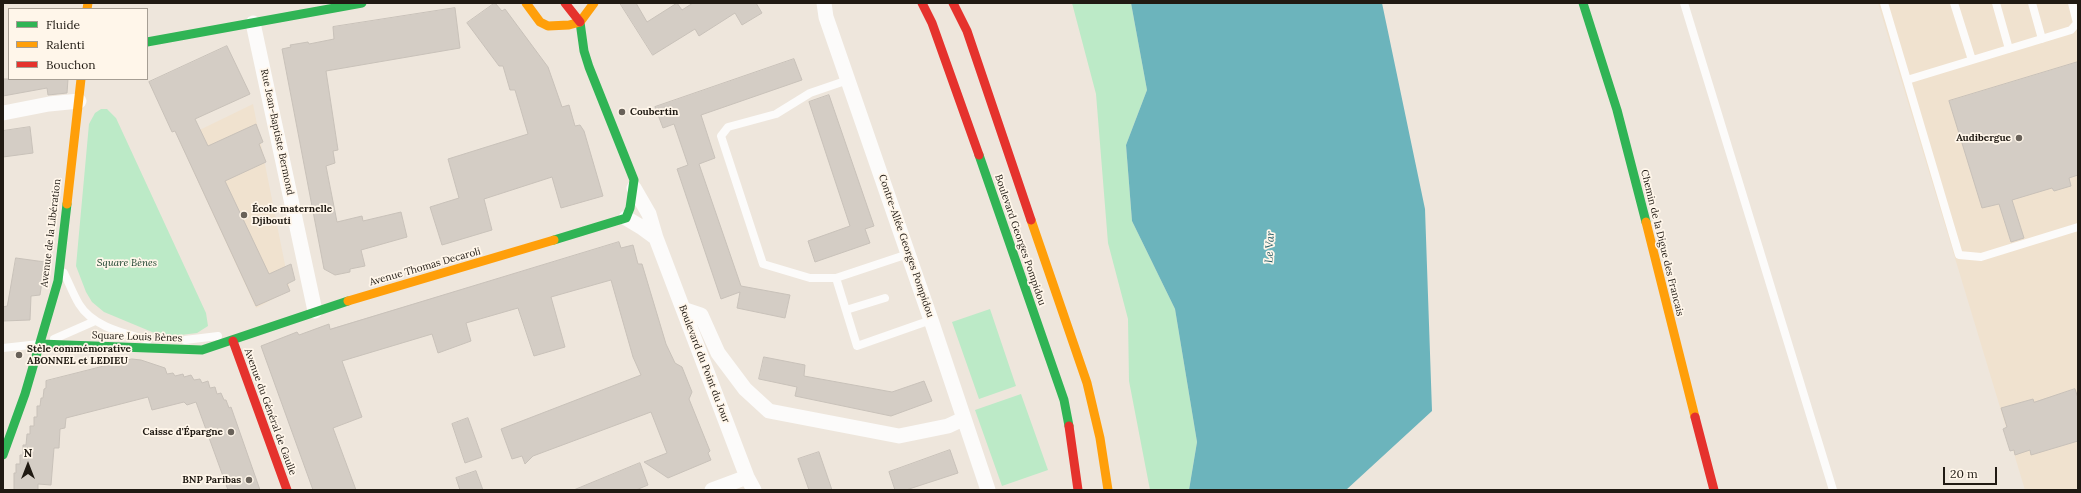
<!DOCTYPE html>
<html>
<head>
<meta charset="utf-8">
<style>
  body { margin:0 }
  #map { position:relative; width:2081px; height:493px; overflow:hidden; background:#eee6dc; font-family:Lora,serif }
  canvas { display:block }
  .frame { position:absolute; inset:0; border:4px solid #201a13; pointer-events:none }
  .legend { position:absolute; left:8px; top:8px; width:140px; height:72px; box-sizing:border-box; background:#fff6ea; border:1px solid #a69e94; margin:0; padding:5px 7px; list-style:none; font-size:12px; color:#201a13 }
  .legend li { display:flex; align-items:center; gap:8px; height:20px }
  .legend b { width:20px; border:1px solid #a69e94 }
  .north { position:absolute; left:8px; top:445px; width:40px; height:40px; -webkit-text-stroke:3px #fff6ea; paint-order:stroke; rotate:0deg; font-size:11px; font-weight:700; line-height:16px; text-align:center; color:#201a13 }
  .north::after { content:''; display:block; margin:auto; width:14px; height:18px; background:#201a13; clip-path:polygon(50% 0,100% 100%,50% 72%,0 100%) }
  .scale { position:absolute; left:1943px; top:467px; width:54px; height:18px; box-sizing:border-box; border:2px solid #201a13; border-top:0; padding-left:5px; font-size:12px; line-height:14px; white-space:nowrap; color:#201a13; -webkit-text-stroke:3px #fff6ea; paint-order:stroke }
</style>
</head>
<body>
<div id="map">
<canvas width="2081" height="493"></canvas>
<div class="frame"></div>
<ul class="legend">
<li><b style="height:5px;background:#30b455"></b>Fluide</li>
<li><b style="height:5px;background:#ff9f0a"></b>Ralenti</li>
<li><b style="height:5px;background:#e5322d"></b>Bouchon</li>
</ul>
<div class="north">N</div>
<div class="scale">20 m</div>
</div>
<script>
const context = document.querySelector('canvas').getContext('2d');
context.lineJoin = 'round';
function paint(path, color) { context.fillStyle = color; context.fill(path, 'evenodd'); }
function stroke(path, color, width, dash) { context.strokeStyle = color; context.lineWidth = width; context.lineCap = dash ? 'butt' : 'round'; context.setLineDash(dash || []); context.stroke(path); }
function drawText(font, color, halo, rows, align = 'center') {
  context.font = font + ' Lora,serif'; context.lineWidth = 3.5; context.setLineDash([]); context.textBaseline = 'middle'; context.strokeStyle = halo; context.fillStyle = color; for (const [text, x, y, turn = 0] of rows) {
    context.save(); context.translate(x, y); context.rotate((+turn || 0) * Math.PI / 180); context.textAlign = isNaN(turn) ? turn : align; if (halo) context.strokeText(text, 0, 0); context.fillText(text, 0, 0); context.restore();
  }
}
const built = new Path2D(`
  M1878 3H2078V490H2025Z
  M253 104 290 290 256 308 179 140Z`);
const green = new Path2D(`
  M1072 3H1131L1147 90 1126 145 1132 221 1175 309 1197 442 1189 490H1150L1129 381 1128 319 1108 243 1096 94Z
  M101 109H107L116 118 206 313 208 326 197 333 164 337 104 312 92 302 86 292 76 266 89 124 95 113Z
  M990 309 1016 386 979 399 952 322Z
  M1021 394 1048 470 1002 486 975 410Z`);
const water = new Path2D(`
  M1131 3H1382L1425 209 1432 411 1346 490H1189L1197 442 1175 309 1132 221 1126 145 1147 90Z`);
const building = new Path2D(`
  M495 3 502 11 505 9 548 67 562 107 569 105 575 126 580 125 584 131 603 196 561 208 552 177 484 199 492 230 442 245 430 207 459 198 448 159 528 134 515 90H510L503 66H499L467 23Z
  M620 3H636L647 22 677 3 682 10 693 3H756L762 13 742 25 735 13 699 36 695 29 653 55Z
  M455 8 460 48 326 71 338 150 333 151 335 163 326 166 337 222 362 216 363 221 401 212 407 237 361 250 365 266 350 269V272L335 275 324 269 282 49 291 47 290 45 308 42 309 44 334 39 333 27Z
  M227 46 250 94 195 119 208 146 256 124 263 142 259 144 266 162 225 181 269 274 291 264 295 280 287 284 290 291 256 306 175 131 172 132 149 82Z
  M794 59 802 80 701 115 715 158 699 164 741 286 790 295 785 318 737 308 740 292 721 299 677 169 688 165 674 124 663 128 655 107Z
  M2078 62V175L2069 178 2071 186 2054 191 2052 188 2012 200 2024 238 2011 242 1999 204 1982 208 1949 101Z
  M3 79H68L67 93 48 95 47 88 3 96Z
  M829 95 874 226 865 229 870 243 815 262 808 241 850 226 809 102Z
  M30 127 33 153 3 157V131Z
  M619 242 621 248 633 245 638 264H642L666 344 675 363 682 367 692 392 689 399 710 451 708 453 711 460 668 478 644 462 667 453 651 412 533 456 525 464 522 456 512 459 501 429 641 375 633 357 611 280 551 297 565 347 534 356 518 308 466 323 471 341 438 353 432 334 342 361 362 417 333 428 356 490H313L261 346 297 332 299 335 329 324 330 329Z
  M16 258 45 262 40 295 31 296 30 320 3 321V307L7 306Z
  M764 357 805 365 804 376 892 392 924 381 932 401 891 416 795 396 797 387 759 379Z
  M132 359 141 360 165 368 167 374 173 373 175 376 183 374 184 377 191 375 194 380 200 379 202 383 208 381 210 388 215 387 217 394 221 393 224 400H226L229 408 231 407 260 490H228L196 402 187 405 184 402 152 410 148 397 66 418 65 428 60 429 59 448H54L51 485 38 484V490H14V473H16V464H20V455H23V445H26L27 434H30V426H34V417H37V406H40L41 398H43L44 389 46 388V381Z
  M2075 389 2078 398V441L2031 455 2030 450 2015 455 2014 450 2010 451 2003 429 2007 427 2001 408 2033 399 2034 402Z
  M468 418 482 457 465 463 452 424Z
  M950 450 958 473 906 490H895L889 472Z
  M819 452 832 490H809L798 459Z
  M640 463 648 485 636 490H574Z
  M476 471 483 490H460L456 478Z`);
const lane = new Path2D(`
  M1684 3 1833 490
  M1884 3 1959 255 1981 257 2078 227
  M1954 3 1972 60
  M1996 3 2009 49
  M2032 3 2042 39
  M848 80 810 93 776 114 728 127 721 136 763 264 810 278H836L908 254
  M1907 80 2071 30 2077 23 2072 3
  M64 273C69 283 73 294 79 304 93 327 124 333 148 340
  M836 278 857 346 931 320
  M846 310 885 298
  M54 339 95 321
  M185 340 218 336
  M3 348 39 344`);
const street = new Path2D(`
  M824 3 826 17 931 320 988 490
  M253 23 315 311
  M3 113 49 104 79 101
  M634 188 649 214 656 238 747 477 754 490
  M626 218 641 227 656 238
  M683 309 701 315 718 353 745 389 769 411 899 436 948 426 963 419
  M712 490 747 477`);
const fast = new Path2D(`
  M1583 3 1617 110 1646 222
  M147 42 362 3
  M979 155 1064 400 1069 426
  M554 240 626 218 630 208 634 180 589 67 584 51 580 22
  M40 344 202 350 348 301
  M3 455 25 394 58 281 67 204`);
const slow = new Path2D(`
  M526 3 540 22 548 26 569 25 580 22 594 3
  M87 9 88 3
  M67 204 81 79
  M1031 220 1087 383 1100 438 1108 490
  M1646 222 1695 417
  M348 301 554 240`);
const jam = new Path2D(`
  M565 3 580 22
  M922 3 932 23 979 155
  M953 3 967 31 1031 220
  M233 341 287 490
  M1695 417 1714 490
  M1069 426 1078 490`);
const markers = [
  [622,112,4,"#686159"],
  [2019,138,4,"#686159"],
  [244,215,4,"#686159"],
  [19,355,4,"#686159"],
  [231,432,4,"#686159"],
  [249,480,4,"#686159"]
];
const poiNames = [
  ["Coubertin",630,112],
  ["Audibergue",2011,138,"right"],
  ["École maternelle",252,209],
  ["Djibouti",252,221],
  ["Stèle commémorative",27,349],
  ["ABONNEL et LEDIEU",27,361],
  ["Caisse d'Épargne",223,432,"right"],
  ["BNP Paribas",241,480,"right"]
];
const streetNames = [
  ["Rue Jean-Baptiste Bermond",277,132,78],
  ["Avenue de la Libération",51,233,-83],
  ["Boulevard Georges Pompidou",1020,240,71],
  ["Chemin de la Digue des Francais",1662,243,76],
  ["Contre-Allée Georges Pompidou",906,246,71],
  ["Avenue Thomas Decaroli",425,267,-16],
  ["Square Louis Bènes",137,337,2],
  ["Boulevard du Point du Jour",704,364,69],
  ["Avenue du Général de Gaulle",270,412,70]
];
const parkNames = [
  ["Square Bènes",127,263]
];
const waterNames = [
  ["Le Var",1270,247,-87]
];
paint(built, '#f0e2cf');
paint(green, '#bceac7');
paint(water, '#6cb4bc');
paint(building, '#d4cdc5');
stroke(building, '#c8c1b9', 1);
stroke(lane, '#fcfbfa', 8);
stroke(street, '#fcfbfa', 15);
stroke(fast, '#30b455', 9);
stroke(slow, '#ff9f0a', 9);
stroke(jam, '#e5322d', 9);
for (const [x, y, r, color] of markers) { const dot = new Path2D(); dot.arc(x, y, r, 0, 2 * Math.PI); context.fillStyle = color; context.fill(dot); stroke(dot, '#fff6ea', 1.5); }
drawText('bold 10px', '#201a13', '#fff6ea', poiNames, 'left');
drawText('10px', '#201a13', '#fff6ea', streetNames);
drawText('italic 10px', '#153d27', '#fff6ea', parkNames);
drawText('italic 11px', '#235c66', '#fff6ea', waterNames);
</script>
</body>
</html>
